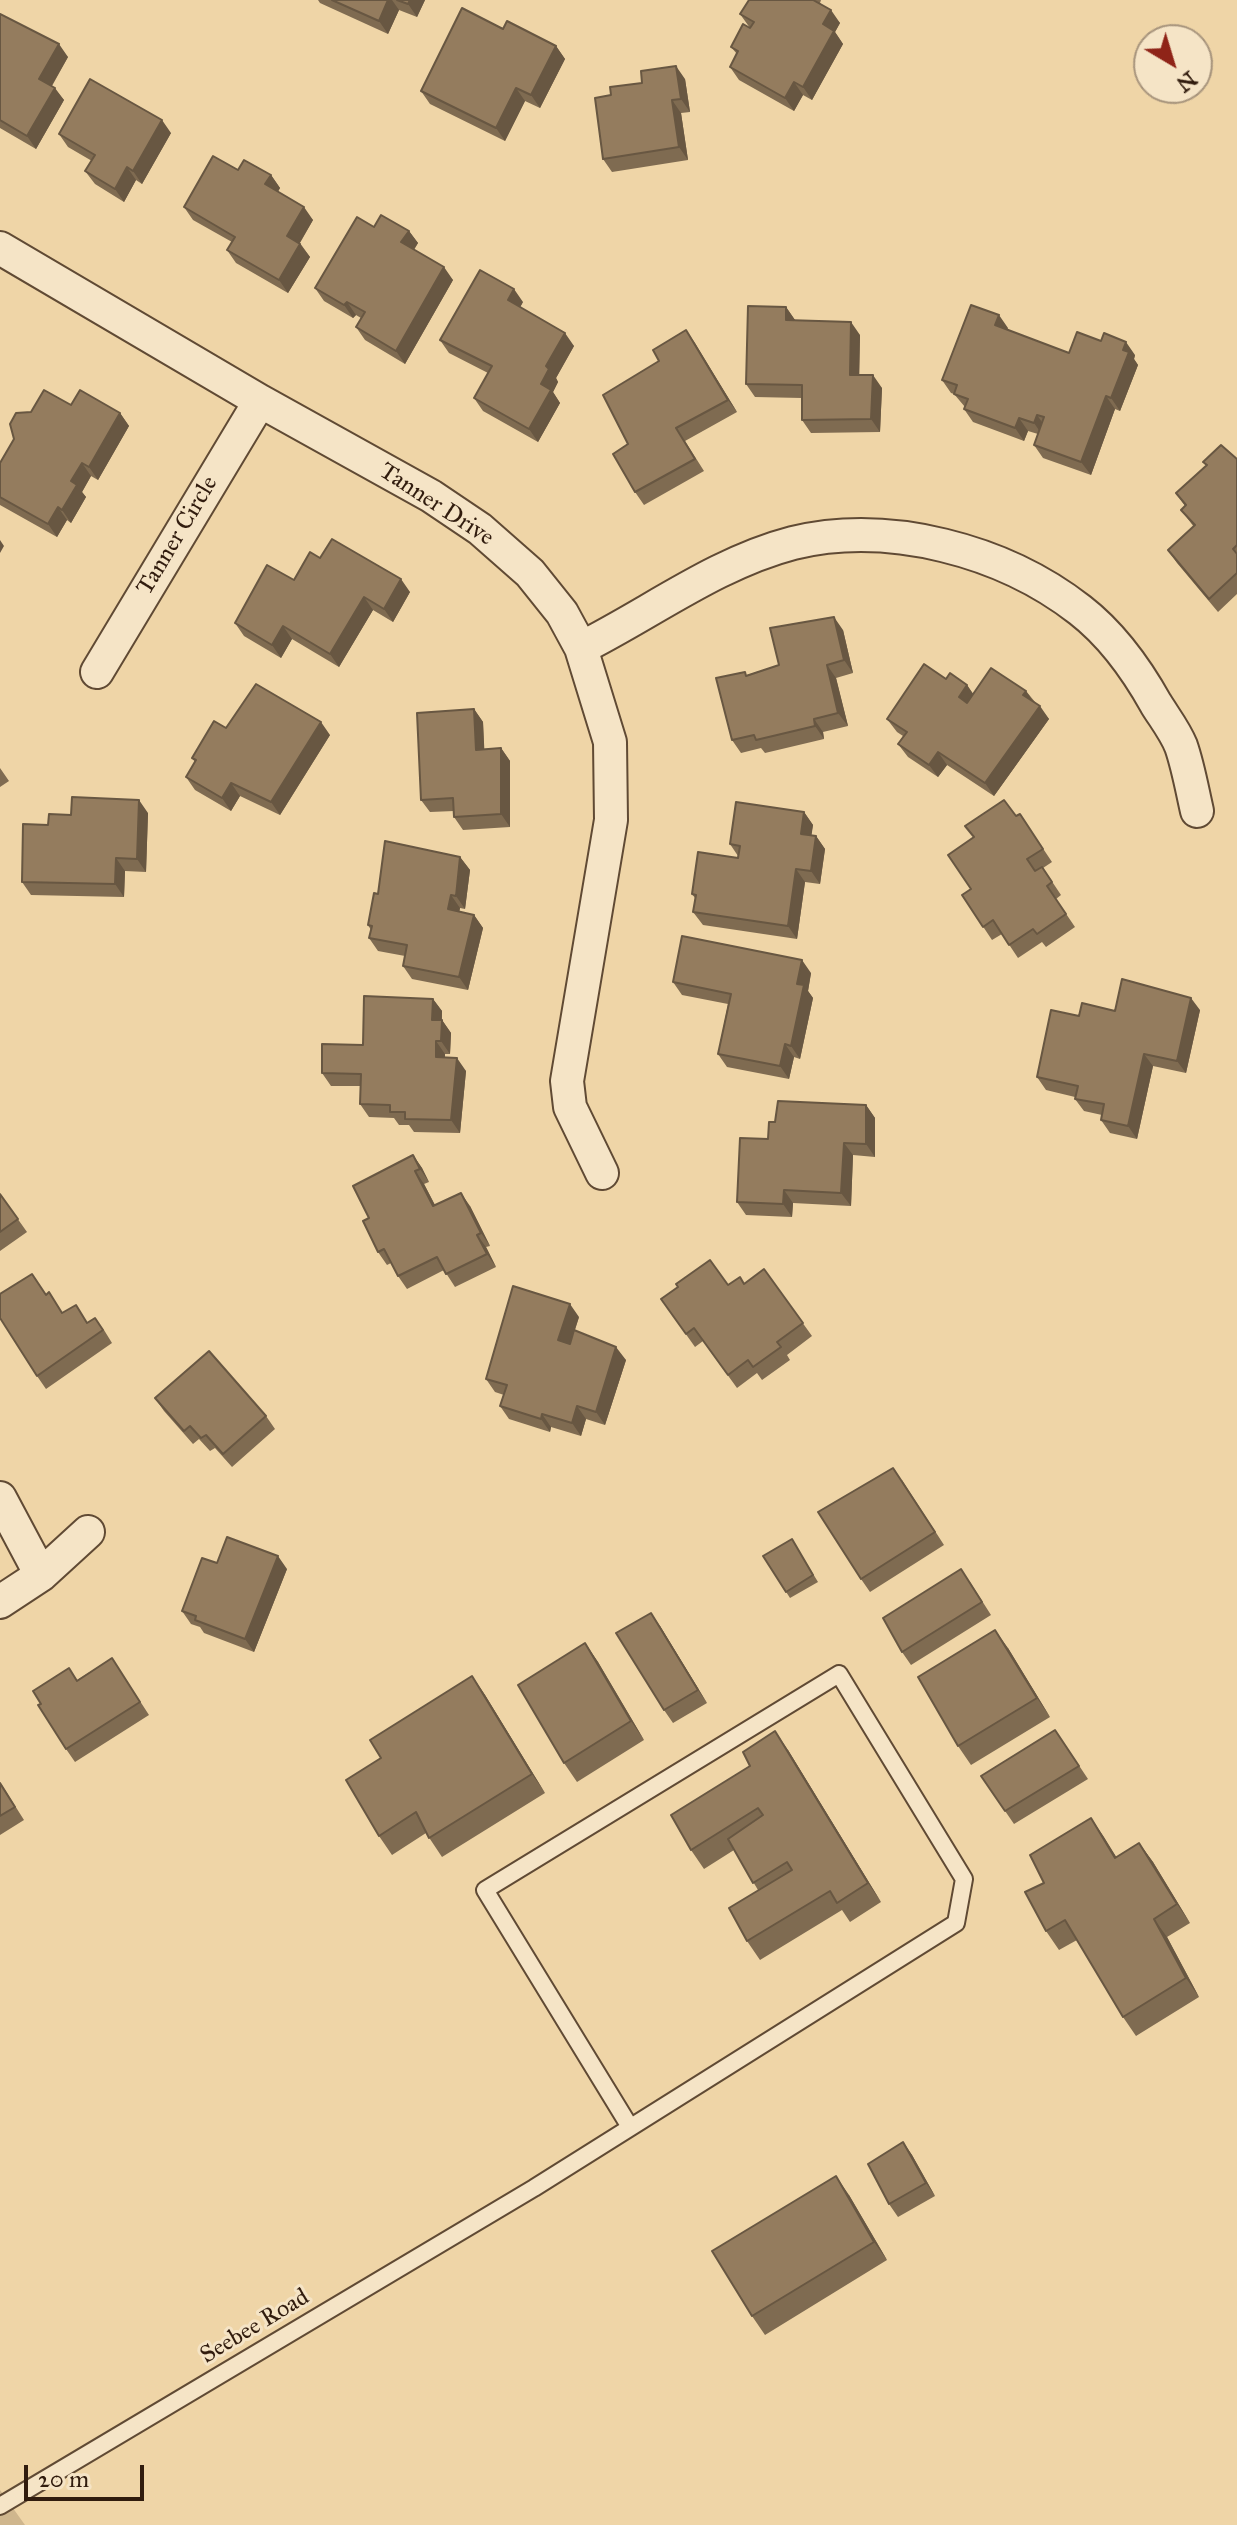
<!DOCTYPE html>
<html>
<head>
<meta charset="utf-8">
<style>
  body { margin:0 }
  #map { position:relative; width:1237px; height:2525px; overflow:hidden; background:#efd5a7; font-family:"IM FELL Great Primer",serif }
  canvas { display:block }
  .north { position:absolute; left:1133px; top:24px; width:80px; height:80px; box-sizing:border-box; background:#f5e4c6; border:2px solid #a7947c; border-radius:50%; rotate:142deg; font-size:22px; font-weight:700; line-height:32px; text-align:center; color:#311c0e }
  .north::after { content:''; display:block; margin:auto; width:28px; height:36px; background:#8f2418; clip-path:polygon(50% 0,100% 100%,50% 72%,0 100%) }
  .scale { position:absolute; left:24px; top:2465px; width:120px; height:36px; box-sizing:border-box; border:4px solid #311c0e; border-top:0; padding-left:10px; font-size:24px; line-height:28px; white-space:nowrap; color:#311c0e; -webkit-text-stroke:6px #f5e4c6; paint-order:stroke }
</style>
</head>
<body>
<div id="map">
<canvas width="1237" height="2525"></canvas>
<div class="north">N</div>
<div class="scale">20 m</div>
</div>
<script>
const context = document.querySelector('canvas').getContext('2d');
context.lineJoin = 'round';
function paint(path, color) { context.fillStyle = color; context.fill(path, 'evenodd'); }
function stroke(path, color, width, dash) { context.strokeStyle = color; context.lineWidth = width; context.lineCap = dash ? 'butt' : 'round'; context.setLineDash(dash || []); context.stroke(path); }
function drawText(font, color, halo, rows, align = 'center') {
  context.font = font + ' "IM FELL Great Primer",serif'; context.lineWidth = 6; context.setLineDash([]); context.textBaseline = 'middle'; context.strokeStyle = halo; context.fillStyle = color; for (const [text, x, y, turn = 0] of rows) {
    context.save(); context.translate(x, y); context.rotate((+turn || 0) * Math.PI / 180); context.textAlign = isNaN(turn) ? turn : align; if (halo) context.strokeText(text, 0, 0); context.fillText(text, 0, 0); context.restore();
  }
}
const green = new Path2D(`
  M0 2490 25 2525H0Z`);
const service = new Path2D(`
  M0 2506 534 2188 956 1923 964 1879 839 1674 485 1890 630 2127`);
const minor = new Path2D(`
  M0 248 260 401 431 496 480 529 530 573 562 613 581 648 610 742 611 820 567 1081 570 1107 602 1173
  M581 648C651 613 716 563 793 543 889 520 1003 550 1080 610 1111 634 1137 670 1156 704 1164 717 1175 731 1181 746 1188 766 1192 789 1197 811
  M97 672 260 401
  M0 1498 41 1575
  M0 1602 41 1575 88 1532`);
const wall = new Path2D(`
  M318 0H425L417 17 399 10 388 34 320 3Z
  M749 0H821L820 3 840 23 835 32 843 44 812 100 803 95 794 111 739 80 730 67 737 54 731 47 750 28 740 14Z
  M0 14 68 57 52 86 64 100 36 149 0 128Z
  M503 29 556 46 565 59 540 108 525 101 505 141 430 104 421 91Z
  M685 79 690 112 681 113 688 160 612 172 603 159 611 95 642 83Z
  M171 133 142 184 136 180 124 202 95 184 85 171 92 161 68 147 59 134Z
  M238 170 271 175 280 188 278 192 313 220 300 243 310 257 288 293 236 263 227 250 232 242 193 220 184 207Z
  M374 227 409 231 418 243 414 250 453 280 405 364 365 340 356 327 361 318 356 315 353 318 324 301 315 288Z
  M523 302 520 307 574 346 556 378 558 382 553 392 560 403 538 442 483 411 474 398 488 373 449 353 440 340Z
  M786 307 795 320 860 335 859 375 882 388 880 432 811 433 802 420V398L755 397 746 384Z
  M1008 328 1007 330 1069 353 1135 355 1134 359 1138 365 1120 411 1115 409 1091 475 1043 458 1034 445 1038 434 1028 431 1024 441 973 422 964 409 965 407 954 394 951 393 942 380Z
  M686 330 737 412 685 441 704 471 644 505 635 492 628 444Z
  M71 405 120 413 129 426 98 480 91 476 82 492 86 497 71 523 67 520 57 537 0 505V463L31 412Z
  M1237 459V594L1218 612 1177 563 1168 550 1194 527 1181 510 1185 506 1176 493 1206 466 1203 462Z
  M320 558 410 592 393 622 373 610 339 667 292 639 281 658 244 636 235 623 294 580Z
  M843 630 853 673 836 678 848 726 823 732 824 739 765 753 761 748 741 753 732 740 747 675 779 665Z
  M946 679 967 685 973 694 1026 691 1049 719 994 796 947 765 938 777 908 757 898 744 903 736 897 732 887 719Z
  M474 709 483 722 484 749 501 748 510 761V827L463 830 454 817V811L430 812 421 800Z
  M226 728 330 735 280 815 240 796 231 811 195 790 186 777 195 762 192 758Z
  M0 768 9 781 0 787Z
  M804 812 813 825 811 835 816 836 825 849 820 884 805 882 797 939 703 925 693 912 695 898 692 894 738 858V856L730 844Z
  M148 813 146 872 125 871 124 897 31 895 22 882 48 825 71 815Z
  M1020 814 1052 862 1043 868 1061 895 1056 899 1075 927 1046 947 1042 942 1018 958 1002 934 992 940 962 895 971 889 974 837Z
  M460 857 470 870 465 909 460 908 459 912 474 915 483 928 468 990 412 979 403 966 405 956 378 951 369 938 371 930 368 925 378 894Z
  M811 973 808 991 813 998 800 1059 794 1057 789 1079 727 1067 718 1054 728 1004 682 995 673 982Z
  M433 999 442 1011V1020L451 1033 450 1054H445V1057L466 1071 460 1133 414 1132 409 1125H399L394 1118 369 1117 360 1104 361 1086H331L322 1073Z
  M1200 1010 1186 1073 1153 1066 1137 1139 1110 1133 1101 1120 1102 1115 1084 1111 1075 1099V1097L1046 1090 1037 1077 1079 1016 1115 1011Z
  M866 1105 875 1118V1157L853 1155 851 1206 793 1203 792 1217 746 1215 737 1202 768 1139 775 1122Z
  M413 1155 422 1168 429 1182 424 1184 435 1205 470 1206 490 1246 486 1247 496 1267 455 1287 444 1270 407 1289 398 1276 391 1263 387 1265 378 1252 369 1218Z
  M0 1194 27 1232 0 1251Z
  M764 1269 812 1336 787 1355 790 1360 762 1380 757 1373 737 1388 703 1341 695 1347 661 1299 728 1285 744 1284Z
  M46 1295 63 1313 104 1330 112 1343 46 1389 37 1376Z
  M579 1317 575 1330 626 1360 605 1425 586 1419 581 1436 551 1427 550 1432 509 1419 500 1406 504 1395 495 1392 486 1379Z
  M155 1398 266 1416 275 1429 232 1467 215 1448 210 1451 199 1439 193 1444 164 1411Z
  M902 1480 944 1545 870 1592 861 1579Z
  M792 1539 818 1582 790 1598 763 1556Z
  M217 1563 287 1569 254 1652 204 1633 200 1627 191 1624 182 1611Z
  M970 1582 991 1615 911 1665 902 1652Z
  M660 1626 707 1703 673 1723 664 1710Z
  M585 1643 598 1662 644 1740 577 1782 564 1763Z
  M1008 1648 1050 1717 971 1765 958 1746Z
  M112 1658 149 1715 75 1762 66 1749 41 1704 69 1668 77 1680Z
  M472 1676 485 1695 545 1793 442 1857 426 1833 392 1855 379 1836 381 1758Z
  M1064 1743 1088 1779 1014 1824 981 1776Z
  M788 1750 881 1902 850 1922 842 1910 760 1960 747 1941 758 1890 734 1850 704 1869 691 1850Z
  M0 1782 24 1820 0 1835Z
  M1091 1818 1116 1857 1139 1843 1153 1862 1190 1923 1167 1937 1199 1997 1136 2036 1123 2017 1077 1940 1059 1950 1046 1931 1044 1883Z
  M903 2142 912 2155 935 2196 898 2217 889 2204Z
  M849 2195 887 2260 765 2335 752 2316Z`);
const shadedWall = new Path2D(`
  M388 0H392L399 10 388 34 379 21Z
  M410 0H425L417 17 408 4Z
  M831 10 840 23 835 32 843 44 812 100 803 87 823 24Z
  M59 44 68 57 48 92 39 79Z
  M556 46 565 59 540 108 531 95Z
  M676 66 685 79 690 112 681 99Z
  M794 82 803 95 794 111 785 98Z
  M55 88 64 100 36 149 27 136Z
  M516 88 525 101 505 141 496 128Z
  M672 100 681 113 688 160 679 147Z
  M162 120 171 133 142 184 133 171Z
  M127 167 136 180 124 202 115 189Z
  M271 175 280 188 274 197 265 184Z
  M304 207 313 220 296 249 287 236Z
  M409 231 418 243 410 255 401 242Z
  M300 244 310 257 288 293 279 280Z
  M444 267 453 280 405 364 396 351Z
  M514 289 523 302 517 313 508 300Z
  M347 302 356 315 353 318 344 305Z
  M786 307 795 320V333L786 320Z
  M999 315 1008 328 1004 338 995 325Z
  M851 322 860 335 859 388 850 375Z
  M686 330 695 343 737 412 728 400Z
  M565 333 574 346 556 378 558 382 553 392 560 403 538 442 529 429 546 366Z
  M1126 342 1135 355 1134 359 1138 365 1120 411 1111 398 1123 350Z
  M873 375 882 388 880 432 871 419Z
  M1106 396 1115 409 1091 475 1081 462Z
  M120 413 129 426 98 480 89 467Z
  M1037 415 1046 428 1043 436 1034 423Z
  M1019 418 1028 431 1024 441 1015 428Z
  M82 463 91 476 82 492 86 497 71 523 62 510 71 481Z
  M58 507 67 520 57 537 48 524Z
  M0 540 4 546 0 553Z
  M401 579 410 592 393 622 384 609Z
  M364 597 373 610 339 667 330 654Z
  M834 617 843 630 853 673 844 660Z
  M283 626 292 639 281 658 272 645Z
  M827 665 836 678 848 726 838 713Z
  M967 685 976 698 968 710 959 697Z
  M1026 691 1035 704 1023 695Z
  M1040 706 1049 719 994 796 985 783Z
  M474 709 483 722 485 763 476 750Z
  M814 719 823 732 824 739 815 726Z
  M321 722 330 735 280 815 271 802Z
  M501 748 510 761V827L501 814Z
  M938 752 947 765 938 777 929 765Z
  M231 783 240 796 231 811 222 798Z
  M139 800 148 813 146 872 137 859Z
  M804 812 813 825 810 846 801 834Z
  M816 836 825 849 820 884 811 871Z
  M460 857 470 870 465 909 456 896Z
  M116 858 125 871 124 897 115 884Z
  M796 869 805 882 797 939 788 926Z
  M451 895 460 908 457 922 448 909Z
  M474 915 483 928 468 990 459 977Z
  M802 960 811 973 808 991 813 998 800 1059 791 1046 797 984Z
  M1191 998 1200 1010 1186 1073 1177 1061Z
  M433 999 442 1011 441 1033 432 1020Z
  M442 1020 451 1033 450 1054 441 1041Z
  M436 1041 445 1054V1070L436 1057Z
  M785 1044 794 1057 789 1079 780 1066Z
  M1144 1054 1153 1066 1137 1139 1128 1126Z
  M457 1058 466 1071 460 1133 451 1120Z
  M866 1105 875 1118V1157L866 1144Z
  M844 1143 853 1155 851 1206 841 1193Z
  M413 1155 422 1168 429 1182 420 1169Z
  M415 1171 424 1184 442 1219 433 1206Z
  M784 1190 793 1203 792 1217 783 1204Z
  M461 1193 470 1206 490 1246 481 1233Z
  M477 1235 486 1247 496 1267 487 1254Z
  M570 1304 579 1317 567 1353 558 1340Z
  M616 1347 626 1360 605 1425 596 1412Z
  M577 1406 586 1419 581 1436 572 1423Z
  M542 1414 551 1427 550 1432 541 1419Z
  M278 1556 287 1569 254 1652 245 1639Z
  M651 1613 660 1626 707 1703 698 1690Z
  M995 1630 1008 1648 1050 1717 1037 1698Z
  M585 1643 598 1662 644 1740 631 1721Z
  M472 1676 485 1695 545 1793 532 1774Z
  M775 1731 788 1750 881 1902 868 1883Z
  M1091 1818 1104 1837 1128 1876 1115 1858Z
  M1139 1843 1153 1862 1190 1923 1177 1904Z
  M1154 1919 1167 1937 1199 1997 1186 1978Z
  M903 2142 912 2155 935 2196 926 2183Z
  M836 2176 849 2195 887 2260 874 2242Z`);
const building = new Path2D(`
  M332 0H388L379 21Z
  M397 0H410L408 4Z
  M749 0H813L831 10 823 24 834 31 803 87 794 82 785 98 730 67 738 51 731 47 743 24 750 28 754 22 740 14Z
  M462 8 503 29 507 21 556 46 531 95 516 88 496 128 421 91Z
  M0 14 59 44 39 79 55 88 27 136 0 120Z
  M676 66 681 99 672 100 679 147 603 159 595 98 611 95 610 87 642 83 641 71Z
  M90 79 162 120 133 171 127 167 115 189 85 171 95 155 59 134Z
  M213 156 238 170 244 160 271 175 265 184 304 207 287 236 300 244 279 280 227 250 235 237 184 207Z
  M381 215 409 231 401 242 444 267 396 351 356 327 365 312 347 302 344 305 315 288 357 217 374 227Z
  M480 270 514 289 508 300 565 333 546 366 549 369 541 384 551 390 529 429 474 398 492 366 440 340Z
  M971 305 999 315 995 325 1069 353 1077 332 1101 341 1104 333 1126 342 1123 350 1129 352 1111 398 1106 396 1081 462 1034 445 1044 417 1037 415 1034 423 1019 418 1015 428 964 409 968 399 954 394 957 385 942 380Z
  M748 306 786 307V320L851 322 850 375H873L871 419 802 420V385L746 384Z
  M686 330 728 400 676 428 695 459 635 492 613 454 628 444 603 395 659 361 653 350Z
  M44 390 71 405 80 390 120 413 89 467 82 463 71 481 77 485 62 510 58 507 48 524 0 497V463L14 439 10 424 16 413 31 412Z
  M1221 445 1237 459V545L1233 549 1237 554V573L1209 599 1168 550 1195 525 1181 510 1186 505 1176 493 1207 465 1203 462Z
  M332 539 401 579 384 609 364 597 330 654 283 626 272 645 235 623 267 565 294 580 310 552 320 558Z
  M834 617 844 660 827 665 838 713 814 719 815 726 756 740 754 735 732 740 716 678 745 672 746 676 779 665 770 628Z
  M924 664 946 679 950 673 967 685 959 697 967 703 991 668 1026 691 1023 695 1040 706 985 783 938 752 929 765 898 744 907 732 887 719Z
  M256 684 321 722 271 802 231 783 222 798 186 777 196 760 192 758 214 721 226 728Z
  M474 709 476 750 501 748V814L454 817 453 798 421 800 417 713Z
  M72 797 139 800 137 859 116 858 115 884 22 882 23 824 48 825 49 814 71 815Z
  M1004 800 1016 816 1020 814 1043 849 1027 859 1035 871 1042 867 1052 882 1047 886 1066 914 1037 934 1033 929 1009 945 993 920 983 927 962 895 971 889 948 855 974 837 965 826Z
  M736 802 804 812 801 834 816 836 811 871 796 869 788 926 693 912 696 895 692 894 698 852 738 858 740 846 730 844Z
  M385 841 460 857 456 896 451 895 448 909 474 915 459 977 403 966 407 945 369 938 372 926 368 925 374 893 378 894Z
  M682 936 802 960 797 984 804 985 791 1046 785 1044 780 1066 718 1054 731 994 673 982Z
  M1122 979 1191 998 1177 1061 1144 1054 1128 1126 1101 1120 1104 1104 1075 1099 1078 1086 1037 1077 1051 1010 1079 1016 1082 1003 1115 1011Z
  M364 996 433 999 432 1020H442L441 1041H436V1057L457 1058 451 1120 405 1119V1112H390V1105L360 1104 361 1074 322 1073V1044L363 1045Z
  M778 1101 866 1105V1144L844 1143 841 1193 784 1190 783 1204 737 1202 740 1138 768 1139 769 1122H775Z
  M413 1155 420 1169 415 1171 433 1206 461 1193 481 1233 477 1235 487 1254 446 1274 437 1257 398 1276 384 1249 378 1252 363 1221 369 1218 353 1186Z
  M0 1194 18 1219 0 1232Z
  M710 1260 728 1285 740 1277 744 1284 764 1269 803 1323 777 1342 781 1347 753 1367 748 1360 728 1375 694 1328 686 1334 661 1299 678 1287 676 1284Z
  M32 1274 46 1295 49 1292 62 1313 76 1305 87 1323 95 1318 103 1330 37 1376 0 1318V1294Z
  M513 1286 570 1304 558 1340 570 1344 574 1330 616 1347 596 1412 577 1406 572 1423 542 1414 541 1419 500 1406 507 1385 486 1379Z
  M209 1351 266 1416 223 1454 206 1435 201 1438 190 1426 184 1431 155 1398Z
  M893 1468 935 1532 861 1579 818 1512Z
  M227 1537 278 1556 245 1639 195 1620 196 1616 182 1611 202 1558 217 1563Z
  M792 1539 813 1575 786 1592 763 1556Z
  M961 1569 982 1602 902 1652 883 1618Z
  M651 1613 698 1690 664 1710 616 1633Z
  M995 1630 1037 1698 958 1746 918 1677Z
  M585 1643 631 1721 564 1763 518 1685Z
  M112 1658 140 1702 66 1749 38 1705 41 1704 33 1691 69 1668 77 1681Z
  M472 1676 532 1774 429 1838 416 1812 379 1836 346 1780 381 1758 370 1740Z
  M1055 1730 1079 1766 1005 1811 981 1776Z
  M775 1731 868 1883 837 1903 830 1891 747 1941 729 1908 792 1870 787 1862 753 1883 728 1839 763 1815 758 1808 691 1850 671 1815 750 1766 743 1752Z
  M0 1783 15 1807 0 1816Z
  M1091 1818 1115 1858 1139 1843 1177 1904 1154 1919 1186 1978 1123 2017 1065 1920 1046 1931 1025 1892 1044 1883 1030 1855Z
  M903 2142 926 2183 889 2204 868 2164Z
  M836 2176 874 2242 752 2316 712 2251Z`);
const streetNames = [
  ["Tanner Drive",436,505,33],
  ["Tanner Circle",178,536,-59],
  ["Seebee Road",255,2327,-31]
];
paint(green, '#cfb68d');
stroke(service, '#604a34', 20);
stroke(minor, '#604a34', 36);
stroke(service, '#f5e4c6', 16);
stroke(minor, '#f5e4c6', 32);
paint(wall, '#7f6b51');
paint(shadedWall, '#685742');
paint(building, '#947c5e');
stroke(building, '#685742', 2);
drawText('24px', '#311c0e', '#f5e4c6', streetNames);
</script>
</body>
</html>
